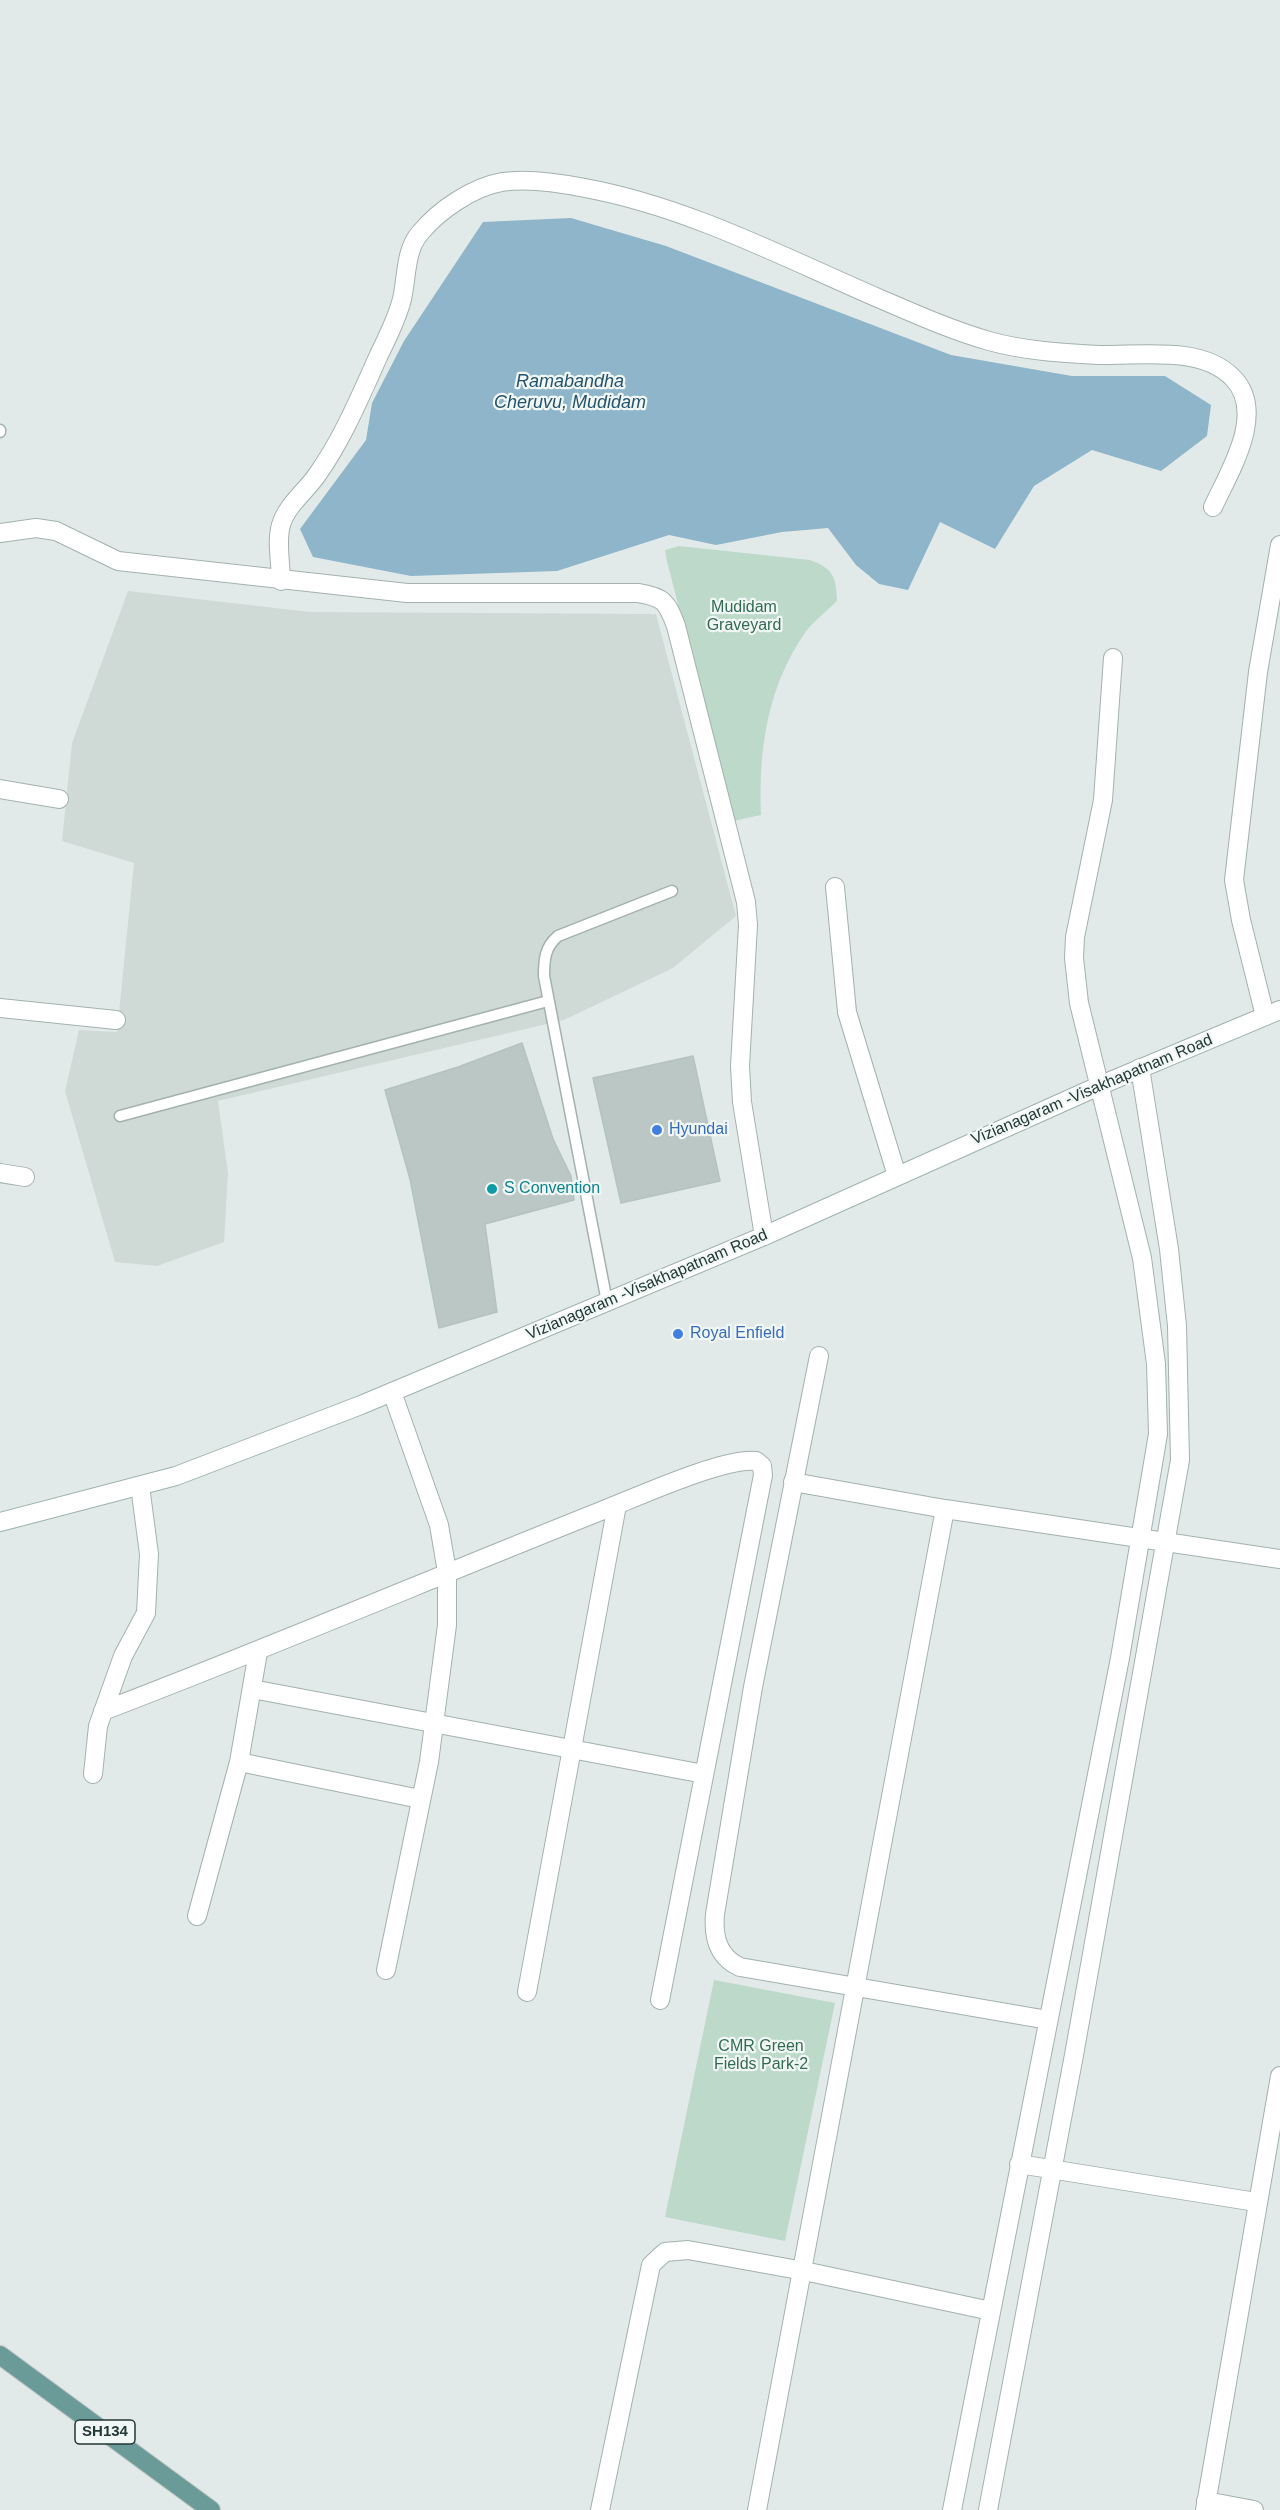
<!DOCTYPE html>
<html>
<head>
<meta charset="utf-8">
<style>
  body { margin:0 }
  canvas { display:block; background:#e1eae8 }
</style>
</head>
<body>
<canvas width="1280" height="2510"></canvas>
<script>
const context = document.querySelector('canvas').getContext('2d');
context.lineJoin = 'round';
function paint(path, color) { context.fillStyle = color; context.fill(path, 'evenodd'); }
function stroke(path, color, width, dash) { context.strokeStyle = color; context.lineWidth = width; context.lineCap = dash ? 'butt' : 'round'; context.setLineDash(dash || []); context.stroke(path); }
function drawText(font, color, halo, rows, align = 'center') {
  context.font = font + ' Arial,sans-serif'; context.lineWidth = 4.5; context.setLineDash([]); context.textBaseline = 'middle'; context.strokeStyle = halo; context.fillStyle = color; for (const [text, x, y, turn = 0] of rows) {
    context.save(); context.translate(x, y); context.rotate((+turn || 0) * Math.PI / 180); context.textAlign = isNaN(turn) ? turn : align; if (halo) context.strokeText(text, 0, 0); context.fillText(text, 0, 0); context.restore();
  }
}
const built = new Path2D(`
  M128 591 310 612 656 614 736 916 673 968 564 1020 218 1101 228 1173 224 1242 157 1266 115 1262 65 1091 79 1030 117 1032 134 863 62 841 72 743Z`);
const green = new Path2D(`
  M679 546 810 560C834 569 836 577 837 601 827 611 815 620 807 630 768 684 758 749 761 815L733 821 667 561 665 550Z
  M714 1980 835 2003 785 2241 665 2217Z`);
const water = new Path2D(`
  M571 218 666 246 951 355 1072 376H1165L1211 405 1207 436 1161 471 1092 450 1034 486 995 549 940 522 908 590 879 584 856 565 828 528 782 532 716 545 669 535 557 571 411 576 313 557 300 529 366 440 372 403 404 341 483 222Z`);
const building = new Path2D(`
  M522 1043 553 1139 571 1176 574 1200 485 1224 497 1312 439 1328 410 1179 385 1090 458 1067Z
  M693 1056 720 1181 621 1203 593 1078Z`);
const service = new Path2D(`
  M0 432V430
  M120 1116 548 1001
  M607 1302 544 976C544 959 545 947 558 936L672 891`);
const minor = new Path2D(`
  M0 533 36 528 56 531 118 561 407 593H638C664 597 667 602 676 626L746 902 748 925 740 1066 742 1102 764 1236
  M281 581C281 564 276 541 281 525 286 506 306 491 317 475 343 438 360 397 378 357 387 338 397 319 402 299 407 277 405 250 420 233 439 210 473 187 502 182 528 178 560 183 585 188 688 207 783 257 878 298 915 314 951 330 989 341 1025 351 1062 353 1099 355 1140 356 1202 345 1233 378 1267 413 1229 472 1213 507
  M0 789 59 799
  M835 887 847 1012 897 1176
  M0 1008 116 1020
  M1265 1016 1241 920 1234 880 1258 672 1280 545
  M0 1173 25 1177
  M819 1356 753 1687 715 1914C713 1937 718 1957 740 1967L1048 2020
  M793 1482 945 1509 1280 1559
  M252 1689 704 1774
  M103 1711C271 1647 435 1577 601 1511 635 1498 724 1457 756 1461L762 1466 763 1475 660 2000
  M239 1762 420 1799
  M93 1774 98 1726 123 1656 146 1613 149 1554 140 1486
  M197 1916 239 1762 258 1652
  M386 1970 429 1762 447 1625V1572L439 1525 392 1392
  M527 1992 617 1505
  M1019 2164 1256 2202
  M1206 2501 1254 2510
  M600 2510 651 2265 665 2252 688 2250 804 2271 991 2311
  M757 2510 945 1509
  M952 2510 1120 1658 1158 1434 1156 1364 1142 1258 1079 1003 1074 958 1075 937 1103 800 1113 658
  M988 2510 1074 2055 1180 1460 1177 1326 1169 1249 1140 1068
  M1205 2510 1280 2076`);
const secondary = new Path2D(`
  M0 1522 176 1476 361 1405 764 1236 1101 1085 1280 1010`);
const primary = new Path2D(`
  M0 2355 211 2510`);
const markers = [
  [657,1130,6,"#3f7fe0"],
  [492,1189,6,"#0f9aa8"],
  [678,1334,6,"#3f7fe0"]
];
const shields = [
  [105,2432,60]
];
const shieldNames = [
  ["SH134",105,2432]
];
const parkNames = [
  ["Mudidam",744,608],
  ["Graveyard",744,626],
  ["CMR Green",761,2047],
  ["Fields Park-2",761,2065]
];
const streetNames = [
  ["Vizianagaram -Visakhapatnam Road",1092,1090,-23],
  ["Vizianagaram -Visakhapatnam Road",647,1285,-23]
];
const shopNames = [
  ["Hyundai",669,1130],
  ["Royal Enfield",690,1334]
];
const cultureNames = [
  ["S Convention",504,1189]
];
const waterNames = [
  ["Ramabandha",570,382],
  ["Cheruvu, Mudidam",570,403]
];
paint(built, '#cfdad7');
paint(green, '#bcd9ca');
paint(water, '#8eb5ca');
paint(building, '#bac7c4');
stroke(building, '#b4c3c0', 1.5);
stroke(service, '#a4b1af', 13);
stroke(minor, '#a4b1af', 20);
stroke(secondary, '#9eb2ae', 20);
stroke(primary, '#bdc4c3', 20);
stroke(service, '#fff', 10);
stroke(minor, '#fff', 18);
stroke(secondary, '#fff', 18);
stroke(primary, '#6a9b98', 18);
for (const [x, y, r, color] of markers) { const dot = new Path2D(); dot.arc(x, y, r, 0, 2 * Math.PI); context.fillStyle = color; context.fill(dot); stroke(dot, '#f1f7f5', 2); }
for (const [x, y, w] of shields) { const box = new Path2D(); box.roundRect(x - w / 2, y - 12, w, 24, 4.5); context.fillStyle = '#f1f7f5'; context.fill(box); stroke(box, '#233937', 1.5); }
drawText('bold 15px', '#233937', null, shieldNames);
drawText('16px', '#326b54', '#f1f7f5', parkNames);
drawText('16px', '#233937', '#f1f7f5', streetNames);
drawText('16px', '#366cbe', '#f1f7f5', shopNames, 'left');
drawText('16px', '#0d838f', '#f1f7f5', cultureNames, 'left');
drawText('italic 18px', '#24536e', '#f1f7f5', waterNames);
</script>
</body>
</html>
